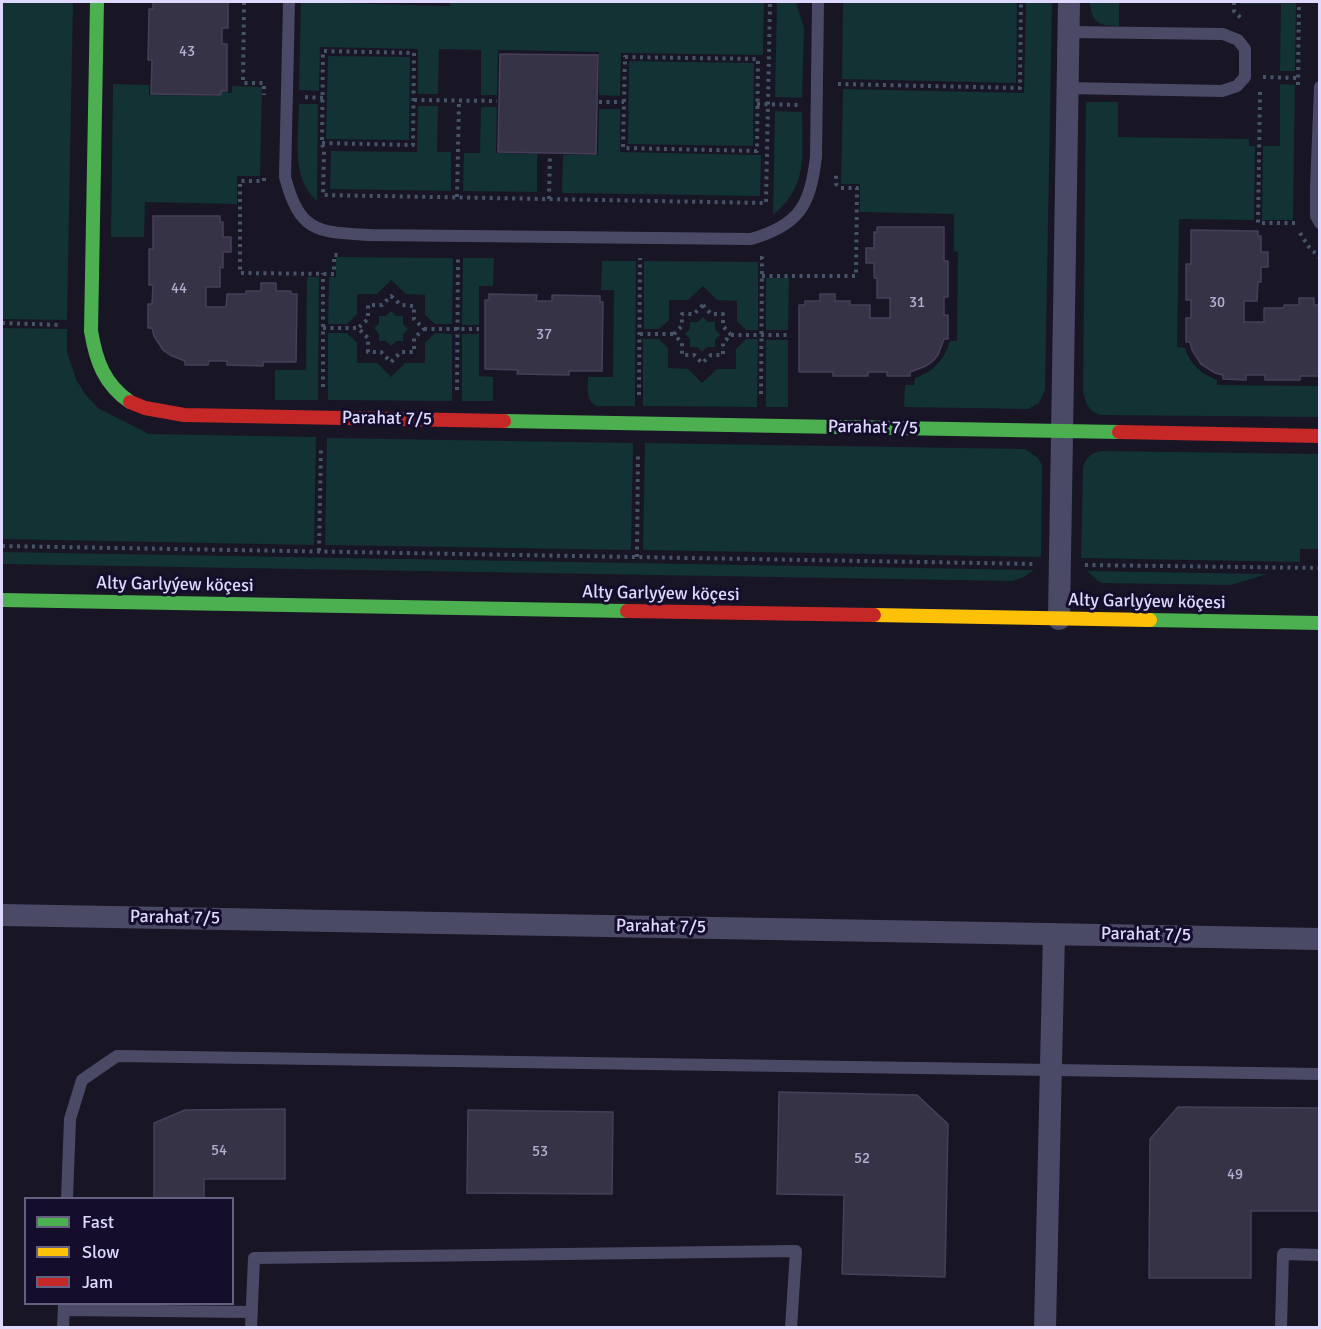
<!DOCTYPE html>
<html>
<head>
<meta charset="utf-8">
<style>
  body { margin:0 }
  #map { position:relative; width:1321px; height:1329px; overflow:hidden; background:#181525; font-family:Signika,sans-serif }
  canvas { display:block }
  .frame { position:absolute; inset:0; border:3px solid #dfd9ff; pointer-events:none }
  .legend { position:absolute; left:24px; top:1197px; width:210px; height:108px; box-sizing:border-box; background:#140e2c; border:2px solid #655f80; margin:0; padding:8px 10px; list-style:none; font-size:18px; color:#dfd9ff }
  .legend li { display:flex; align-items:center; gap:12px; height:30px }
  .legend b { width:30px; border:2px solid #655f80 }
</style>
</head>
<body>
<div id="map">
<canvas width="1321" height="1329"></canvas>
<div class="frame"></div>
<ul class="legend">
<li><b style="height:8px;background:#4caf50"></b>Fast</li>
<li><b style="height:8px;background:#ffc107"></b>Slow</li>
<li><b style="height:8px;background:#c62828"></b>Jam</li>
</ul>
</div>
<script>
const context = document.querySelector('canvas').getContext('2d');
context.lineJoin = 'round';
function paint(path, color) { context.fillStyle = color; context.fill(path, 'evenodd'); }
function stroke(path, color, width, dash) { context.strokeStyle = color; context.lineWidth = width; context.lineCap = dash ? 'butt' : 'round'; context.setLineDash(dash || []); context.stroke(path); }
function drawText(font, color, halo, rows, align = 'center') {
  context.font = font + ' Signika,sans-serif'; context.lineWidth = 6; context.setLineDash([]); context.textBaseline = 'middle'; context.strokeStyle = halo; context.fillStyle = color; for (const [text, x, y, turn = 0] of rows) {
    context.save(); context.translate(x, y); context.rotate((+turn || 0) * Math.PI / 180); context.textAlign = isNaN(turn) ? turn : align; if (halo) context.strokeText(text, 0, 0); context.fillText(text, 0, 0); context.restore();
  }
}
const green = new Path2D(`
  M2 2H73L67 320 2 319Z
  M301 2 450 6V2H764L763 55 621 53 620 96 599 95V52L498 50 497 95H481V50L439 49 438 94H418V49L320 47 319 91 299 90Z
  M777 2H796L804 28 802 98 775 97Z
  M843 2H1017L1016 83 842 79Z
  M1026 2H1052L1045 390 1039 403 1028 409 904 407 905 385H914L915 378C933 372 945 359 950 341H957L958 252 954 251V214L860 212V184H841L843 89 1024 93Z
  M1090 2H1226L1227 3 1119 2V26C1099 26 1091 23 1090 2Z
  M1241 2H1296L1295 71H1280L1281 4H1241Z
  M328 56 410 57 409 140 326 139Z
  M629 61 754 63 753 146 628 144Z
  M113 84 149 85V95L222 96V92L232 93V86L262 87 260 176H237V204L145 202 144 237H111Z
  M1280 84 1295 85 1293 220H1262L1263 146H1280Z
  M1086 102H1118V137L1249 139V146H1255L1254 220 1179 219 1177 347 1185 348C1190 364 1201 374 1217 380V385L1319 386V417L1101 415C1088 412 1086 403 1083 391Z
  M299 104H318L317 201C290 177 299 136 299 104Z
  M418 106H438L437 152H451V191L330 189 331 151 417 152Z
  M481 107H497L496 153 537 154V192L463 191 464 153H480Z
  M599 109H620V152L761 155 760 196 562 193 563 155H598Z
  M775 111 802 112C802 154 809 186 773 215Z
  M336 257 453 258 452 324H435L425 315V295L406 294 391 280 377 294H357V314L347 324H328L329 277H336Z
  M463 258H494L493 286H479V325H462Z
  M602 261H636L635 406H597C585 401 588 388 588 377H613L614 290H601Z
  M644 261 758 262V330H746L737 321V301L717 300 703 286 688 300H669V320L659 329H644Z
  M307 277H319L318 400H275V370H306Z
  M766 278H789L788 330H766Z
  M391 311 396 316H403V324L408 329 403 334V341H396L391 346 386 341H379V334L374 328 379 324V316H386Z
  M703 317 708 322H715V329L720 335 715 340V347H707L702 352 697 347H690V339L685 334 690 329V322H698Z
  M2 328 67 329V352L76 379 85 394 98 408 149 434 316 437 314 545 2 539Z
  M328 333H347L357 343V363H377L391 377 405 363H425V343L435 333 452 334V401L328 400Z
  M462 334H479V376L493 377V401H462Z
  M643 339H659L668 348V368L688 369 702 383 717 369H736V349L746 339H758L757 407 643 406Z
  M766 340H788V407H766Z
  M327 438 633 443 631 550 325 545Z
  M645 443 1025 449 1038 458 1042 465 1041 557 643 550Z
  M1101 451 1319 454V549H1300V562L1081 558 1083 468C1085 458 1091 453 1101 451Z
  M2 552 1034 570 1024 577 1013 581 2 564Z
  M1087 571 1267 574 1231 585 1103 583 1098 581Z`);
const building = new Path2D(`
  M153 2H228V28H222V44H227V91H221V95L151 94 152 60H148L149 9H153Z
  M500 54 598 55 596 154 498 152Z
  M153 216H220V222H223V237H231V252H223V268L220 267V287H206V307H226L227 294H246V291H261V283H276V291H291V294H297L296 362H263V366L227 365V361H209L208 365H185V361L170 355 163 350 154 336 152 328H148V304H152L153 285H149V249H153Z
  M877 227H944V261H948V297H944V315H948V339H944L938 355 933 361 926 366 910 372V376H887V372H868V376H833V372H799V305H805V301H820V294H835V301H850V305H870V318H890V298H877V278H874V263H866V248H874V232H877Z
  M1191 230 1258 231V236H1261V252H1268V267H1261V282H1258L1257 301H1244V322H1264V308H1284V305H1299V298H1314V305H1320V376H1300V380H1265V375H1246V380L1223 379V375L1215 373 1201 364 1192 350 1190 342H1186V318H1191V300H1186V264H1191Z
  M489 294 537 295 536 301H552V295L600 296V302H603L602 371H569V375L517 374 518 370 485 369V300H489Z
  M779 1092 917 1095 948 1124 945 1277 842 1274 844 1195 777 1194Z
  M1178 1107 1320 1108V1211H1251V1278H1149L1150 1139Z
  M285 1109V1179H204V1198H154V1123L185 1110Z
  M468 1110 613 1112 612 1194 467 1193Z`);
const path = new Path2D(`
  M244 2 243 83H264V95
  M1234 2V11L1243 20
  M625 57 758 59 757 151 623 148Z
  M1263 77 1298 78
  M838 84 1020 88 1021 2
  M1298 85 1299 2
  M1260 92 1258 223H1297
  M305 97 323 98
  M414 100 497 101
  M599 102H624
  M757 104 798 105
  M322 143 413 145 414 53 323 51 322 143 324 151 323 195 766 203 770 2
  M264 178V181H240V273L334 274V255H338
  M457 197 459 100
  M549 199 550 154
  M1300 233 1309 247 1320 258
  M760 258H762L761 395
  M762 276H856L857 188H840L836 184V175
  M391 296 401 305 414 306V319L424 329 414 338V352H401L391 362 381 352H368V338L358 328 368 319V305H382Z
  M703 305 711 314H723V326L731 335 723 343V355H711L702 363 694 355H682V343L674 334 682 326V314H694Z
  M2 323 61 325
  M323 328H358
  M424 329H479
  M640 334H674
  M731 335H788
  M323 387V273
  M457 390 458 256
  M639 395 640 258
  M2 546 1036 564
  M319 551 321 448
  M637 557 638 453
  M1085 565 1320 568`);
const lane = new Path2D(`
  M289 2 285 177C300 233 317 232 370 235L751 239C800 225 810 205 816 157L818 2
  M1320 87 1316 188V216L1320 223
  M1067 88 1222 91 1237 86 1245 77V49L1238 40 1223 34 1068 32
  M67 1198 70 1119 82 1080 117 1056 1320 1074
  M64 1310 252 1312
  M63 1328 64 1305
  M251 1328 254 1258 796 1251 791 1328
  M1281 1328 1283 1254 1320 1255`);
const street = new Path2D(`
  M1059 619 1069 2
  M2 915 1320 939
  M1045 1328 1054 934`);
const fast = new Path2D(`
  M97 2 91 331C96 361 104 384 130 402
  M504 421 1119 432
  M2 600 627 611
  M1150 620 1320 623`);
const slow = new Path2D(`
  M874 615 1150 620`);
const jam = new Path2D(`
  M130 402 145 408 184 415 504 421
  M1119 432 1320 436
  M627 611 874 615`);
const numberNames = [
  ["43",187,52],
  ["44",179,289],
  ["31",917,303],
  ["30",1217,303],
  ["37",544,335],
  ["54",219,1151],
  ["53",540,1152],
  ["52",862,1159],
  ["49",1235,1175]
];
const streetNames = [
  ["Parahat 7/5",387,419,1],
  ["Parahat 7/5",873,428,1],
  ["Alty Garlyýew köçesi",175,585,1],
  ["Alty Garlyýew köçesi",661,594,1],
  ["Alty Garlyýew köçesi",1147,602,1],
  ["Parahat 7/5",175,918,1],
  ["Parahat 7/5",661,927,1],
  ["Parahat 7/5",1146,935,1]
];
paint(green, '#123234');
paint(building, '#373346');
stroke(building, '#454058', 1.5);
stroke(path, '#455466', 4, [3, 4.5]);
stroke(lane, '#4b4a66', 12);
stroke(street, '#4b4a66', 22);
stroke(fast, '#4caf50', 14);
stroke(slow, '#ffc107', 14);
stroke(jam, '#c62828', 14);
drawText('15px', '#b5b0d1', null, numberNames);
drawText('18px', '#dfd9ff', '#140e2c', streetNames);
</script>
</body>
</html>
